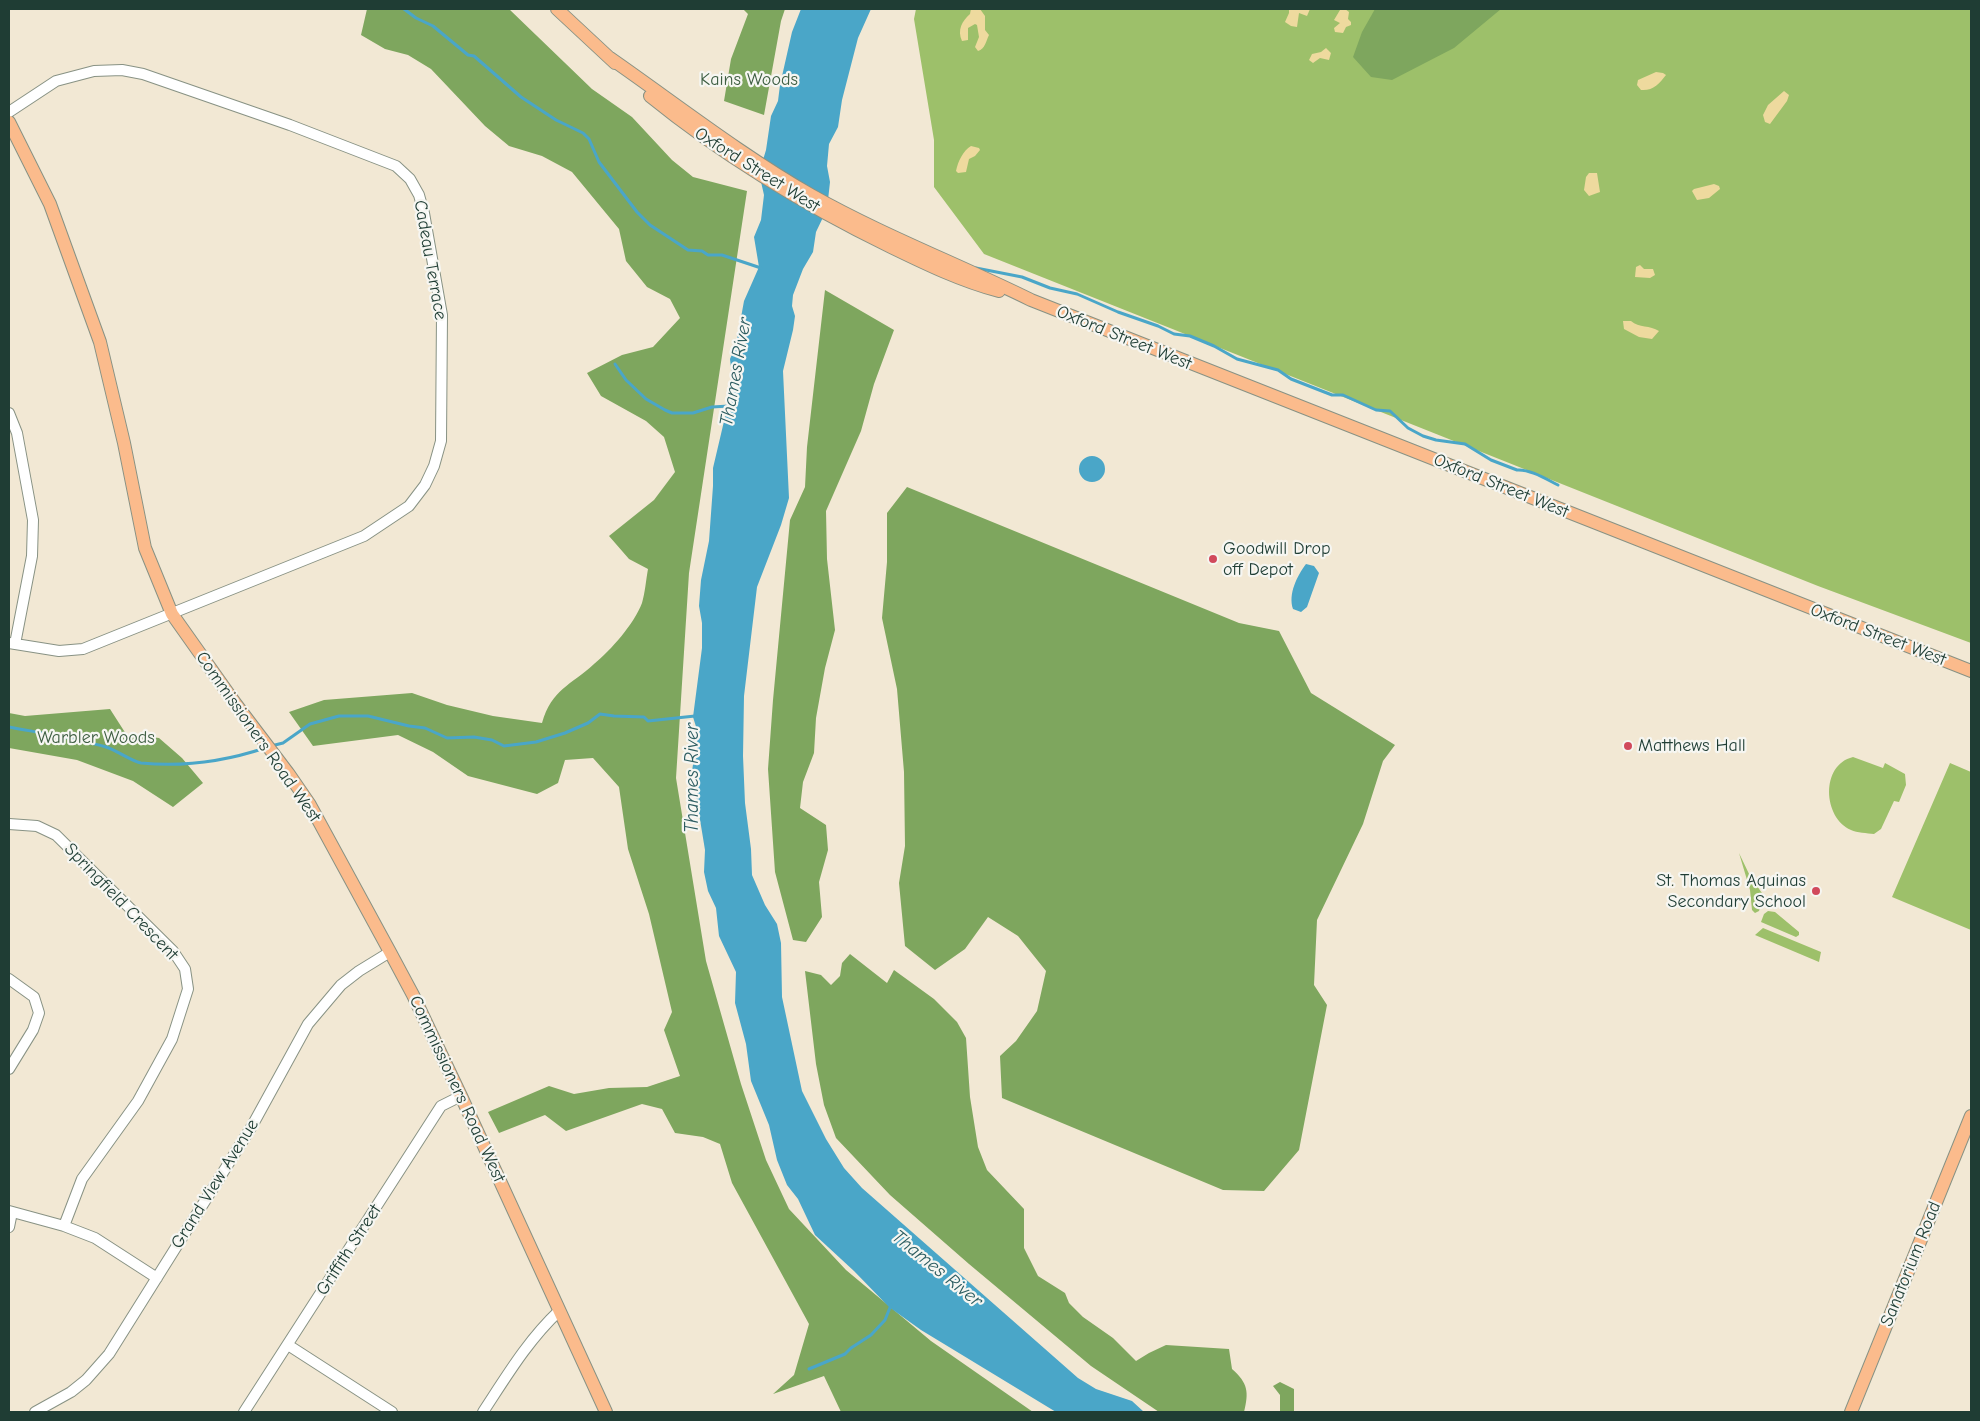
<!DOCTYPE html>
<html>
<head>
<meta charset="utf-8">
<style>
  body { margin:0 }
  #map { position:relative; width:1980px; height:1421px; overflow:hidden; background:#f2e8d4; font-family:"Comic Neue",sans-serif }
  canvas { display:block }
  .frame { position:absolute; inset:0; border:10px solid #1f3d34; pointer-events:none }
</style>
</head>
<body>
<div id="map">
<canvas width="1980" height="1421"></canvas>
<div class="frame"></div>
</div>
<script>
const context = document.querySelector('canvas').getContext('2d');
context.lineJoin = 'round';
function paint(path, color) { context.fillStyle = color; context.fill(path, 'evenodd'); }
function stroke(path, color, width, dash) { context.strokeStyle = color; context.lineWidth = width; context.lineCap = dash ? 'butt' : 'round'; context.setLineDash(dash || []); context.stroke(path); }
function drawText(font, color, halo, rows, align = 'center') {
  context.font = font + ' "Comic Neue",sans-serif'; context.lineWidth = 4.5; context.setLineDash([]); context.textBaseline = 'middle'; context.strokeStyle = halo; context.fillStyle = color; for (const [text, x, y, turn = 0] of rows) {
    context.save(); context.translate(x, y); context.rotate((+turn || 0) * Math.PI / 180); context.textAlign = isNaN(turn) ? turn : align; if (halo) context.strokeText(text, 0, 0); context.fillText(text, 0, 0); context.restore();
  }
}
const green = new Path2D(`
  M916 9H1971V643L1818 586 984 254 934 187V140L914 19Z
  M1853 757 1883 768 1885 763 1905 774 1906 785 1899 802 1894 801 1881 829 1874 834C1867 833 1857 833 1851 830 1823 818 1820 765 1853 757Z
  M1950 763 1971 772V930L1892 897Z
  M1739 853 1750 876 1764 896 1759 911 1755 913 1752 910 1750 890Z
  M1768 911 1775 912 1799 932V935L1796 937 1761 922 1764 914Z
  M1763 928 1821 952 1819 962 1755 935Z`);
const forest = new Path2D(`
  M367 9H509L592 89 632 117 672 160 693 177 747 191 689 573 676 778 706 961 741 1084 766 1160 789 1209 846 1270 931 1341 1033 1412H841L824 1376 773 1394 794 1375 809 1324 732 1183 720 1144 703 1137 675 1133 662 1109 642 1104 566 1131 545 1115 499 1133 488 1112 549 1086 574 1094 609 1088 647 1087 680 1076 664 1030 672 1012 649 914 628 849 619 787 593 758 565 760 558 783 537 794 468 776 433 752 398 735 313 746 289 712 324 700 412 693 447 705 493 716 542 723C552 689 570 686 594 664 611 650 634 624 642 603 645 593 646 580 648 569L629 559 609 536 654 500 675 472 664 437 646 421 601 396 587 373 622 355 653 347 680 318 670 299 647 287 626 261 619 229 572 172 542 156 509 146 485 126 431 69 408 55 385 49 361 35Z
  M743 9H785L781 21 764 115 724 101 731 59 748 14Z
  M1375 9H1501L1454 48 1392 80 1371 77 1353 57 1362 32Z
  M825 290 894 330 874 384 861 431 826 511 827 559 835 630 825 668 816 718 814 753 803 782 800 808 826 825 828 850 819 882 822 917 806 942 793 940 775 872 768 769 773 700 790 520 805 487 807 447Z
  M907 487 1239 623 1279 631 1311 693 1395 745 1383 761 1363 824 1317 920 1314 985 1327 1005 1299 1150 1264 1191 1223 1190 1002 1098 1000 1056 1016 1041 1037 1011 1046 971 1018 936 988 917 965 949 935 970 905 946 899 883 905 846 904 772 897 689 882 618 887 562V513Z
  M110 709 126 734 159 738 182 758 203 783 173 807 133 781 77 760 9 748V713L25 716Z
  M850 954 887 983 894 970 934 999 957 1022 966 1038 970 1097 978 1147 987 1170 1024 1209V1248L1038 1276 1065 1293 1069 1303 1083 1317 1113 1338 1136 1361 1149 1353 1166 1345 1229 1349 1232 1369C1248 1383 1249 1392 1244 1412H1159L1091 1366 969 1264 890 1195 836 1138 824 1105 816 1064 805 971 821 975 831 985 840 976 842 963Z
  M1280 1382 1294 1389V1412H1280V1395L1273 1386Z`);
const sand = new Path2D(`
  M971 9H980L985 16V30L989 35C986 41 985 49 978 51L975 47 979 37 977 25 975 24 968 28V40L962 41C957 30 962 21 970 14Z
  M1289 9H1310L1307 16 1299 13 1297 27 1291 26 1285 22 1289 13Z
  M1345 9 1349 12 1348 19 1351 22V25L1346 27 1343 33 1335 32 1334 28 1340 23 1334 20 1340 10Z
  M1326 48 1331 53 1329 60 1320 58 1313 63 1309 60 1312 54 1321 52Z
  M1656 72 1663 73 1666 75C1659 84 1653 91 1641 90L1637 85 1638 80Z
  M1784 91 1789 95 1787 101 1770 124 1765 122 1763 115 1768 105Z
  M971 146 979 148 980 150 975 156 969 159 966 172 958 173 956 171C958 161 963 151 971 146Z
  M1589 173H1597L1600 192 1589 196 1584 190 1586 177Z
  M1714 184 1719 186 1720 189 1709 198 1697 200 1692 191 1694 189Z
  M1640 265 1644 269H1653L1655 275 1650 278 1635 277 1636 267Z
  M1623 321H1631C1639 328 1650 325 1659 331L1652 339 1639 337 1624 329Z`);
const water = new Path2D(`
  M801 9H871L858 38 842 100 838 127 829 144 827 166 830 182 827 209 816 232 813 252 803 269 793 295 792 306 795 316 793 330 783 371 789 498 781 525 757 587 744 696 743 756 745 803 751 849 752 875 765 905 777 924 781 943 782 997 802 1091 826 1139 844 1168 862 1188 1078 1378 1096 1389 1132 1401 1144 1412H1056L921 1330 889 1307 854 1271 815 1235 798 1199 787 1185 777 1160 769 1125 751 1081 746 1044 735 1003 736 972 719 936 716 908 708 891 704 872 705 850 692 771 698 733 693 717 702 648V623L699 606 701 580 709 541 713 486V468L733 383 730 359 736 345 744 301 759 267 754 237 761 220 764 195 759 173 766 150 771 116 778 101 780 85 792 32Z
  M1079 469a13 13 0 1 1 26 0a13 13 0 1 1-26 0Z
  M1306 564 1314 566 1319 573 1307 607 1301 612 1293 609C1288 594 1297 576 1306 564Z`);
const stream = new Path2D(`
  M404 9 416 18 433 26 468 55 474 56 521 97 556 120 583 133 589 139 599 162 637 212 650 225 688 250 702 251 708 255H722L761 268
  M976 268 1022 277 1050 288 1077 294 1118 312 1158 326 1174 334 1190 336 1214 346 1237 359 1278 370 1291 379 1332 395H1343L1376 410 1390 411 1408 428 1423 436 1436 440 1465 444 1491 460 1517 470C1530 469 1546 479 1558 485
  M615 364 626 380 646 399 665 410 672 413H693L712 407 729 406
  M9 727C41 733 74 738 106 747 116 750 133 762 141 763 182 767 226 761 265 748
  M271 746 283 743 310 724 339 716H368L409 726 425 728 447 738 474 737 492 740 504 746 536 742 565 733 588 723 600 714 614 716 644 717 648 721 695 716
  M809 1369 845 1354 851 1348 871 1335 885 1320 891 1305`);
const minor = new Path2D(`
  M9 112 56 81 94 71 122 70 143 74 290 125 396 166 410 179 419 195 424 213 442 315 441 441 434 466 425 485 409 506 364 536 83 649 59 651 9 643
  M9 413 17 433 33 520 32 556 15 644
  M9 824 37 826 56 835 173 951 185 969 188 989 172 1039 138 1101 82 1179 64 1226
  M9 979 34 997 39 1013 33 1030 9 1069
  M9 1211 64 1226 95 1238 157 1278
  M9 1227 12 1212
  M288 1345 392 1412
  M35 1412 71 1392 86 1380 109 1354 252 1126 308 1024 341 985 359 971 390 952
  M244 1412 441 1106 461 1096
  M483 1412C506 1377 528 1340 559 1311`);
const major = new Path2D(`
  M557 9 615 63
  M610 58C676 104 741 155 811 195 882 235 958 264 1031 300L1971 671
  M650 96C724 156 805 205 891 247 926 264 961 281 999 291
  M9 122 50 204 100 342 124 443 145 548 172 614 235 703 288 773 310 805 390 952 413 995 461 1096 606 1412
  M1851 1412 1971 1116`);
const markers = [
  [1213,559,5,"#d1495b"],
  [1628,746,5,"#d1495b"],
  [1816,891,5,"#d1495b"]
];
const parkNames = [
  ["Kains Woods",749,80],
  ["Warbler Woods",96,738]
];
const streetNames = [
  ["Oxford Street West",757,170,32],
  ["Cadeau Terrace",430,260,80],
  ["Oxford Street West",1124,338,22],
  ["Oxford Street West",1501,486,22],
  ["Oxford Street West",1878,635,21],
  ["Commissioners Road West",258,737,55],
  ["Springfield Crescent",121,902,46],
  ["Commissioners Road West",457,1089,65],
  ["Grand View Avenue",215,1184,-58],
  ["Griffith Street",349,1250,-57],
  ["Sanatorium Road",1911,1264,-68]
];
const poiNames = [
  ["Goodwill Drop",1223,549],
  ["off Depot",1223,570],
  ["Matthews Hall",1638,746],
  ["St. Thomas Aquinas",1806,881,"right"],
  ["Secondary School",1806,902,"right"]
];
const waterNames = [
  ["Thames River",736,372,-80],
  ["Thames River",693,778,-90],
  ["Thames River",937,1269,39]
];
paint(green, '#9dc06a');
paint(forest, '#7ea65e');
paint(sand, '#eeda9e');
paint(water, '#4aa6c8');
stroke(stream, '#4aa6c8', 3);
stroke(minor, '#889284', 12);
stroke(major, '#889284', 14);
stroke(minor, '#fff', 10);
stroke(major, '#fbbb8c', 12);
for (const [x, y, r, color] of markers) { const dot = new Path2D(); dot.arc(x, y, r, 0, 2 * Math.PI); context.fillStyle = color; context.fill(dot); stroke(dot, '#f6f6f2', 2); }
drawText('18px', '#3e5e42', '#f6f6f2', parkNames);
drawText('18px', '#1f3d34', '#f6f6f2', streetNames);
drawText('18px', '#1f3d34', '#f6f6f2', poiNames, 'left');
drawText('italic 19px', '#2c5c60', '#f6f6f2', waterNames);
</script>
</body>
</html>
